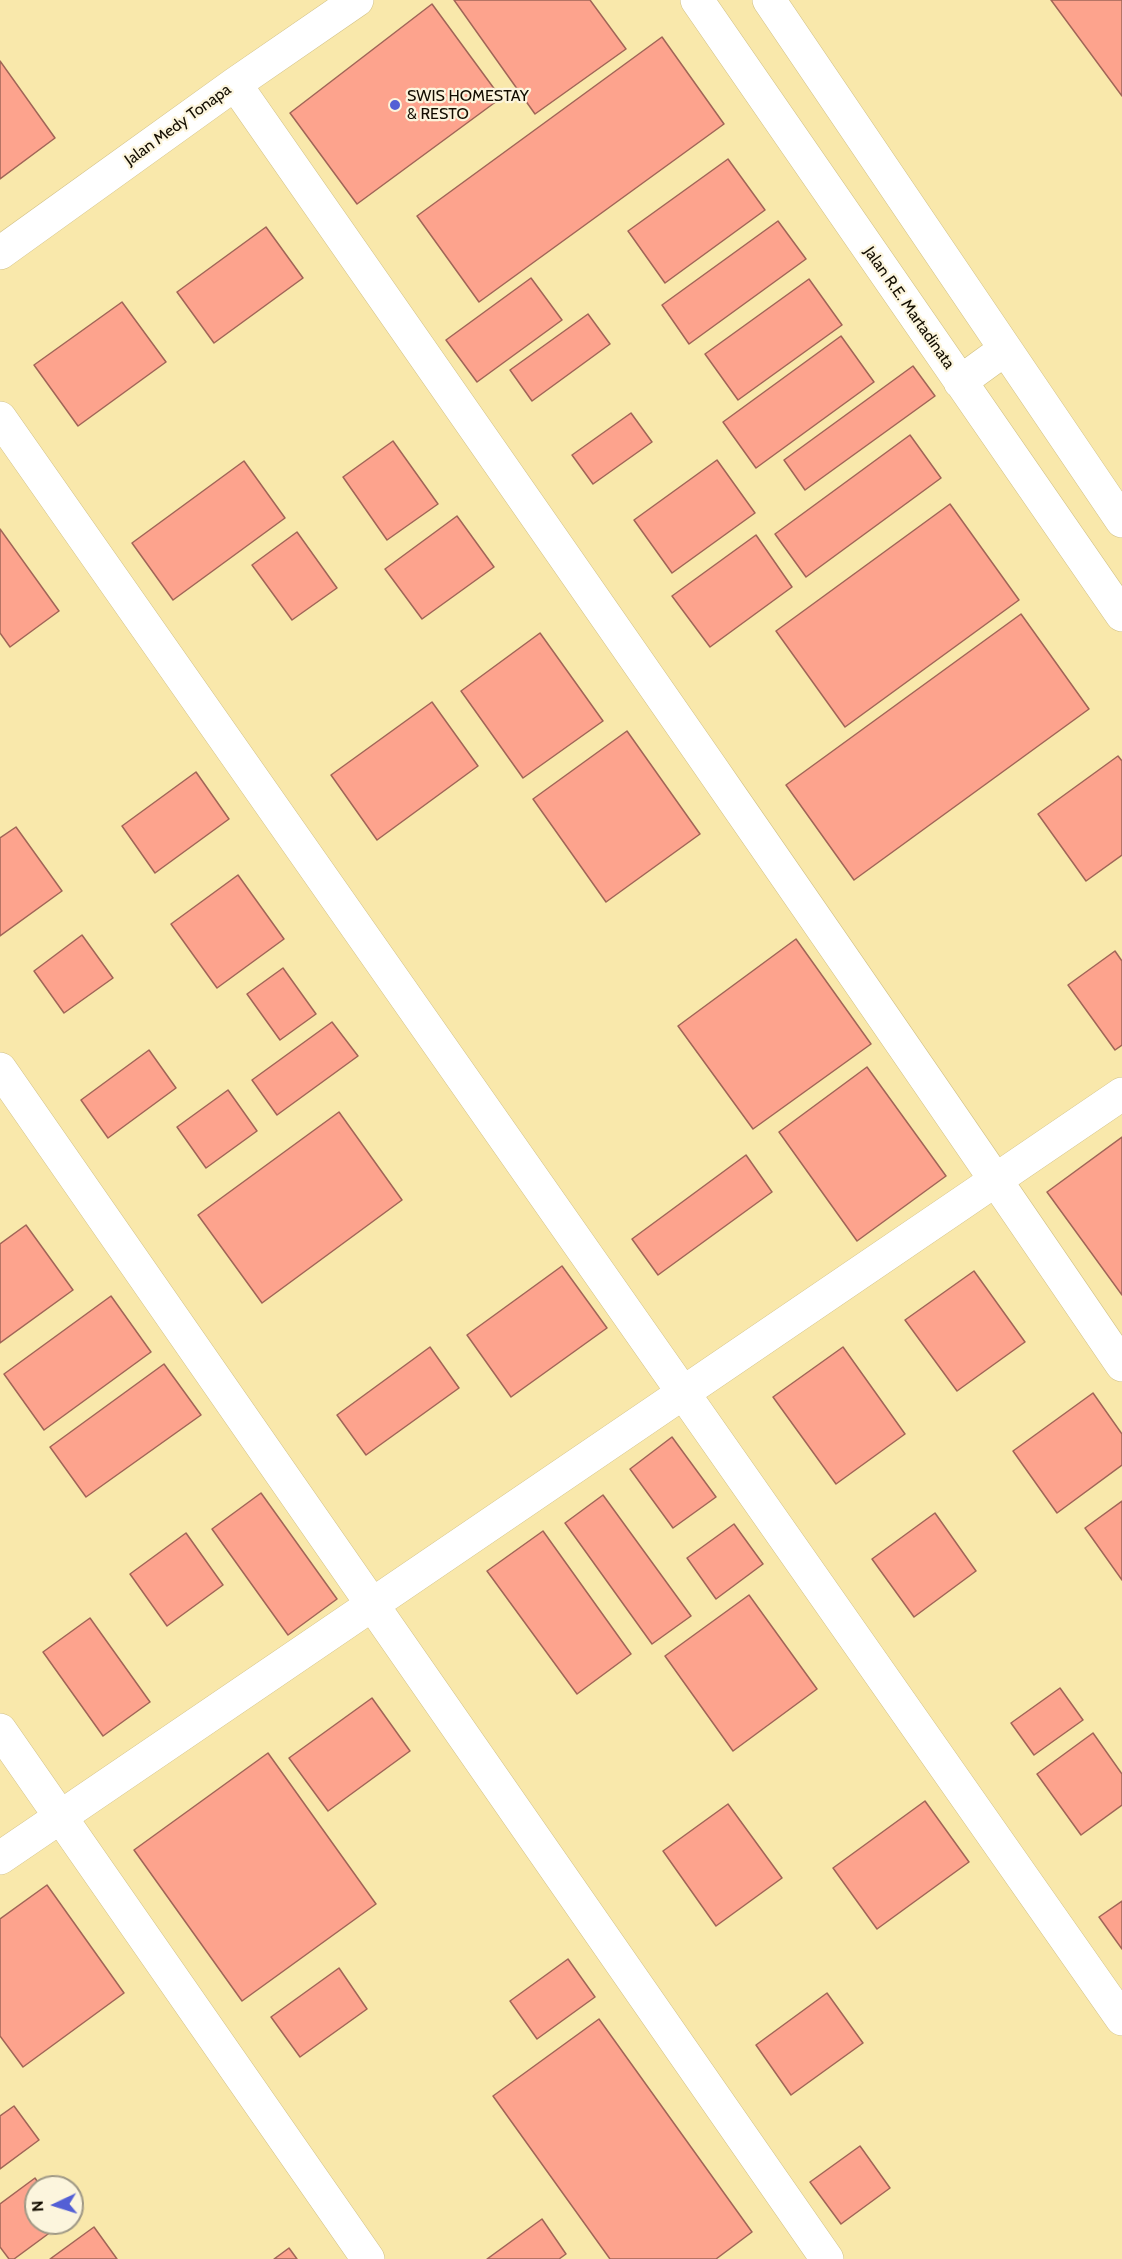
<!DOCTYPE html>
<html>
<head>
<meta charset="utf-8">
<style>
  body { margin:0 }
  #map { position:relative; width:1122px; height:2259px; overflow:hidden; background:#f9e8ab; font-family:Cabin,sans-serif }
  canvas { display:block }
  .north { position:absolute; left:24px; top:2175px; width:60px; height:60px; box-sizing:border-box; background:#fcf5dd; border:2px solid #9f9885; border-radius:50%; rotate:266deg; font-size:16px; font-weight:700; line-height:24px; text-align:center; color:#130d00 }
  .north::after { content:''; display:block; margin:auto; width:21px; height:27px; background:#535fd5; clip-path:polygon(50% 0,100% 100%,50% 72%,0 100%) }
</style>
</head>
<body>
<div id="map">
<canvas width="1122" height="2259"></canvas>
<div class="north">N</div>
</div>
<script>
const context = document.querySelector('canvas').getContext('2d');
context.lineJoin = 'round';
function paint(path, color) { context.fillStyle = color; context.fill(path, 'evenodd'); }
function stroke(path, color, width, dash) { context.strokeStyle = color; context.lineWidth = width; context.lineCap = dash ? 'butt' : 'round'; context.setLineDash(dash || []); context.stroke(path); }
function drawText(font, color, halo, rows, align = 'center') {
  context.font = font + ' Cabin,sans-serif'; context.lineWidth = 4.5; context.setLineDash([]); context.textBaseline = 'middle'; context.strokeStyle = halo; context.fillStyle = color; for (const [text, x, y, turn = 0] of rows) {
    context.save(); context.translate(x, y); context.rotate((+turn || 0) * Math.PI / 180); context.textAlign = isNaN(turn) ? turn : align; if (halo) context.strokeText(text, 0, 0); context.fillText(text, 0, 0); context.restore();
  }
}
const building = new Path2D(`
  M454 0H590L626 49 535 114Z
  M1051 0H1122V96Z
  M432 4 501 98 357 204 290 113Z
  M662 37 724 124 479 302 417 216Z
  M0 61 55 138 0 179Z
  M728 159 765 210 665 283 628 231Z
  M778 221 806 259 689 344 662 305Z
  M266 227 303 278 214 343 177 292Z
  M531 278 562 320 477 382 446 340Z
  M809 279 842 325 738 400 705 354Z
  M122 302 166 362 78 426 34 365Z
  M588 314 610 344 532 401 510 370Z
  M841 336 874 382 756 468 723 422Z
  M913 366 935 396 805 490 784 460Z
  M631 413 652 442 593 484 572 455Z
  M910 435 941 478 806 577 775 534Z
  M393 441 438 504 387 540 343 477Z
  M717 460 755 513 672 573 634 520Z
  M244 461 285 518 173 600 132 543Z
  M950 504 1019 600 845 727 776 631Z
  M457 516 494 567 422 619 385 569Z
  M0 529 59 611 10 647 0 633Z
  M297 532 337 588 292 620 252 565Z
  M756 535 792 587 710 647 672 596Z
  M1021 614 1089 709 854 880 786 785Z
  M540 633 603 721 523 778 461 691Z
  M432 702 478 766 377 840 331 775Z
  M627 731 700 834 606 902 533 799Z
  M1118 756 1122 761V855L1086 881 1038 814Z
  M196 772 229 819 155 873 122 826Z
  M16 827 62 891 0 936V838Z
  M238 875 284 939 217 988 171 924Z
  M82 935 113 978 64 1013 34 971Z
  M796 939 871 1044 753 1129 678 1026Z
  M1115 951 1122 961V1045L1115 1050 1068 985Z
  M283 968 316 1014 280 1040 247 994Z
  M332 1022 358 1056 277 1115 252 1080Z
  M149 1050 176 1088 108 1138 81 1100Z
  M867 1067 946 1176 857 1241 779 1132Z
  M228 1090 257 1131 206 1168 177 1127Z
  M339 1112 402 1200 262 1303 198 1215Z
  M1122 1137V1295L1047 1192Z
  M746 1155 772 1192 658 1275 632 1239Z
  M26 1225 73 1290 0 1343V1244Z
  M562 1266 607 1328 511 1397 467 1335Z
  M974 1271 1025 1342 957 1391 905 1320Z
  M111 1296 151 1352 44 1430 4 1374Z
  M430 1347 459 1388 366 1455 337 1415Z
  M843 1347 905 1434 836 1484 773 1397Z
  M164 1364 201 1415 86 1497 50 1447Z
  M1093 1393 1122 1434V1465L1057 1513 1013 1451Z
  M672 1437 716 1497 673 1528 630 1469Z
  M261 1493 337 1599 288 1635 212 1529Z
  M603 1495 691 1616 652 1644 565 1523Z
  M1122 1501V1580L1085 1528Z
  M935 1513 976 1571 914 1617 872 1559Z
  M734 1524 763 1564 716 1599 687 1558Z
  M543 1531 631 1654 577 1694 487 1571Z
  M186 1533 223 1585 167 1626 130 1574Z
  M749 1595 817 1689 733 1751 665 1656Z
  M90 1618 150 1702 103 1736 43 1652Z
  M1060 1688 1083 1720 1034 1755 1011 1723Z
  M372 1698 410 1751 328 1811 289 1758Z
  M1093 1733 1122 1774V1805L1081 1835 1037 1774Z
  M268 1753 376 1904 242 2001 134 1850Z
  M925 1801 969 1862 877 1929 833 1868Z
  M728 1804 782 1878 716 1926 663 1851Z
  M47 1885 124 1993 23 2067 0 2036V1919Z
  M1122 1901V1949L1099 1917Z
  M568 1959 595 1997 537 2039 510 2001Z
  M339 1968 367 2009 300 2057 271 2017Z
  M827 1993 863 2043 791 2095 756 2045Z
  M599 2019 752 2232 716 2259H610L493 2096Z
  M14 2106 39 2140 0 2169V2116Z
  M860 2146 890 2188 841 2224 810 2182Z
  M35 2178 41 2187H36V2223H63L14 2259H9L0 2247V2204Z
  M542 2219 566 2254 559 2259H487Z
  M94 2227 117 2259H50Z
  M289 2248 297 2259H274Z`);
const minor = new Path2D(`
  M235 84C532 510 830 936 1122 1365
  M0 253 235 84 357 0
  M0 418 1122 2019
  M0 1069 827 2259
  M0 1730 368 2259
  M0 1858 1122 1094`);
const highway = new Path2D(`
  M697 0 1122 615
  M769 0 1122 521
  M960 382 1004 350`);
const markers = [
  [395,105,6,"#535fd5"]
];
const poiNames = [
  ["SWIS HOMESTAY",407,96],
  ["& RESTO",407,114]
];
const streetNames = [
  ["Jalan Medy Tonapa",178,125,-36],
  ["Jalan R.E. Martadinata",909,308,55]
];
paint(building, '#fda38d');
stroke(building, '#a06557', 1.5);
stroke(minor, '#d0bf83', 34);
stroke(highway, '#d0bf83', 34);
stroke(minor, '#fff', 33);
stroke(highway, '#fff', 33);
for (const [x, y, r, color] of markers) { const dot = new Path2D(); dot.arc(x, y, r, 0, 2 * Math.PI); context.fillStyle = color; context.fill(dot); stroke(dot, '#fcf5dd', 2); }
drawText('16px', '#130d00', '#fcf5dd', poiNames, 'left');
drawText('16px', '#130d00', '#fcf5dd', streetNames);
</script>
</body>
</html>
